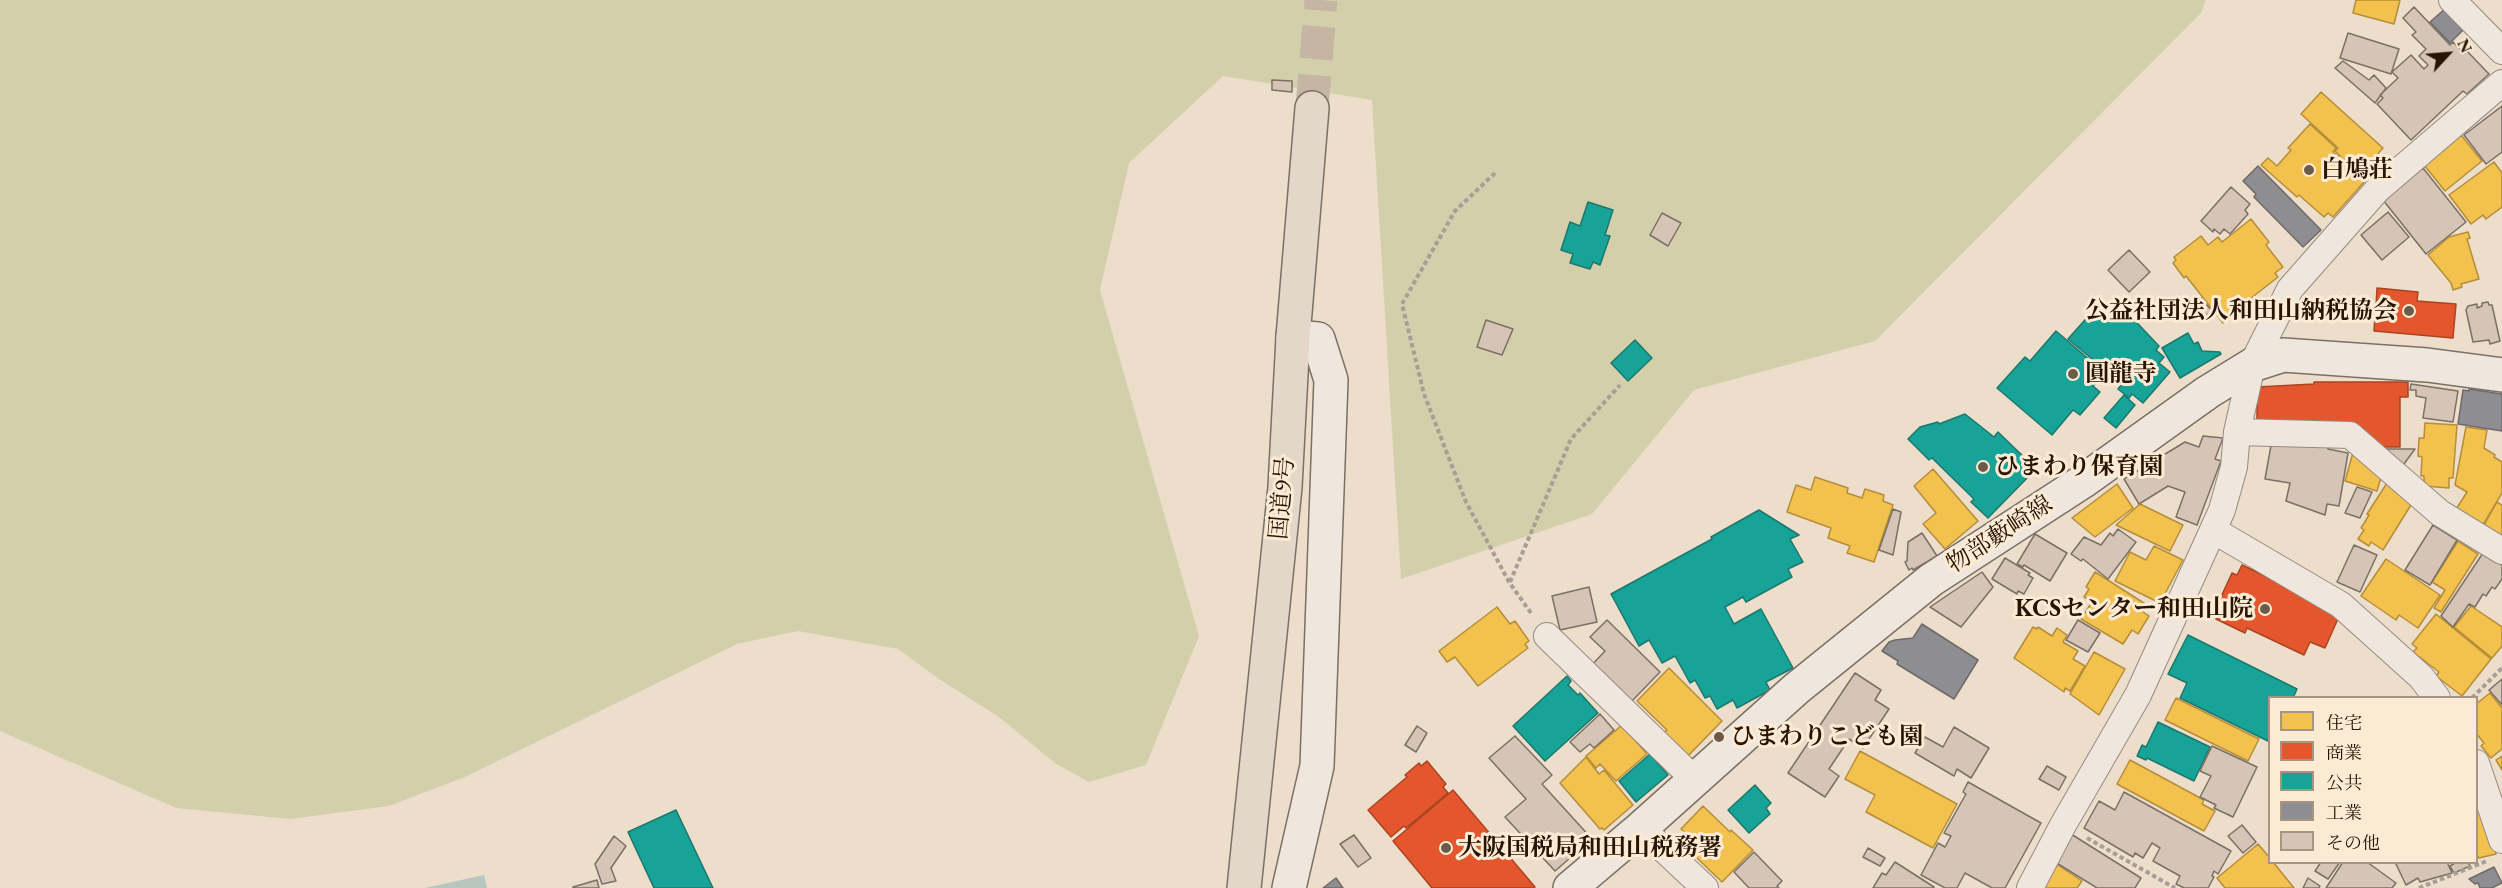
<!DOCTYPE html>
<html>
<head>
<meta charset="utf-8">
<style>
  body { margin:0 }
  #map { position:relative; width:2502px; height:888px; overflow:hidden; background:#ecdecb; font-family:"EB Garamond","Noto Serif JP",serif }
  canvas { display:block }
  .legend { position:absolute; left:2268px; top:696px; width:210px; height:168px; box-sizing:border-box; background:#fbebd5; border:2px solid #a79581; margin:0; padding:8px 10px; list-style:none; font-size:18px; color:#291404 }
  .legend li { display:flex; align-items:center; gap:12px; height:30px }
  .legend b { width:30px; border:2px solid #a79581 }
  .north { position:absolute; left:2418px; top:24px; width:60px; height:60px; -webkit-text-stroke:4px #fbebd5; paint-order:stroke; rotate:64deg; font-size:16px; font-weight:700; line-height:24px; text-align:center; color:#291404 }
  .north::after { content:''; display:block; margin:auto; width:21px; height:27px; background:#291404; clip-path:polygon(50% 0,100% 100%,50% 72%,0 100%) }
</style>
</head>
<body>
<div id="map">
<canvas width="2502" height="888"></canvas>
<ul class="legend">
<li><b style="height:16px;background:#f2c14e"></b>住宅</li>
<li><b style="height:16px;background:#e4572e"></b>商業</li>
<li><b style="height:16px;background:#17a398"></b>公共</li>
<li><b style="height:16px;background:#8d8d92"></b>工業</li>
<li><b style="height:16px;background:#d6c5b6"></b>その他</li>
</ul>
<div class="north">N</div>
</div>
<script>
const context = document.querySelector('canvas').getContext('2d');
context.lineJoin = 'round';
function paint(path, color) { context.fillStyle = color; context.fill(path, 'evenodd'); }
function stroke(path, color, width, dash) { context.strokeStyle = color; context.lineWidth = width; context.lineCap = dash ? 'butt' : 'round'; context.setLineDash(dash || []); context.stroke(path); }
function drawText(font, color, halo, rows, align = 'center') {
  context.font = font + ' "EB Garamond","Noto Serif JP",serif'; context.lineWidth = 6; context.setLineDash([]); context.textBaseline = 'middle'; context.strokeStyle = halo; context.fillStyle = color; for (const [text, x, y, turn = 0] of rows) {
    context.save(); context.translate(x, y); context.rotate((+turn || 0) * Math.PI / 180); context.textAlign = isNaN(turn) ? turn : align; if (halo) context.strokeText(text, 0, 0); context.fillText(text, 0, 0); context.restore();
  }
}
const green = new Path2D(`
  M0 0H2206L2201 13 1875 341 1694 390 1592 514 1401 579 1372 100 1223 76 1129 163 1100 290 1199 636 1146 765 1089 782 1056 764 999 717 939 679 898 649 798 631 737 644 467 776 389 806 290 819 176 808 0 731Z`);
const water = new Path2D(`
  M484 875 487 888H425Z`);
const homes = new Path2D(`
  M2356 0H2400L2394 24 2353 13Z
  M2321 92 2383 148 2363 170 2348 157 2345 161 2335 151 2338 148 2301 114Z
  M2310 124 2336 148 2333 152 2365 181 2333 217 2328 213 2324 217 2299 195 2297 197 2261 165 2268 158 2277 166 2291 150 2288 148Z
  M2461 135 2482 161 2445 191 2424 165Z
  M2494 162 2502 173V207L2486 219 2483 215 2471 224 2449 195Z
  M2251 219 2269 242 2266 245 2283 267 2275 273 2278 277 2241 306 2242 308 2223 323 2186 276 2184 278 2173 263 2176 260 2174 257 2201 236 2208 245 2218 237 2222 242Z
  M2468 232 2470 238 2467 239 2479 279 2461 284 2462 287 2453 290 2451 283 2428 255 2449 237Z
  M2425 423 2457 425 2453 478H2449V488L2424 486V476H2421L2422 457 2418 456 2419 438H2424Z
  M2466 427 2487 430 2484 448 2495 455 2494 457 2502 462V493L2483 525 2455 511 2467 492 2455 485Z
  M2354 449 2382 474 2377 491 2345 481Z
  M1933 469 1978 521 1945 549 1923 524 1936 513 1914 486Z
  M1815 477 1848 488 1847 493 1862 498 1865 489 1884 495 1883 501 1893 505 1874 562 1847 553 1850 546 1828 538 1831 528 1787 512 1796 485 1811 490Z
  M2387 483 2414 500 2383 550 2371 542 2369 546 2358 539 2364 530 2361 528 2369 515 2367 514Z
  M2117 484 2133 508 2095 537 2072 518Z
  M2497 502 2502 505V538L2483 527Z
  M2140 504 2183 525 2170 551 2116 525Z
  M2458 541 2478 554 2441 612 2434 608 2445 590 2432 582Z
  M2154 546 2183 560 2160 603 2115 581 2130 552 2146 560Z
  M2386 559 2440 595 2418 628 2399 615 2396 620 2361 596Z
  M2095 572 2147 605 2143 612 2149 616 2138 634 2132 630 2123 644 2081 619 2092 602 2084 597 2089 589 2086 587Z
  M2471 606 2502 627V646L2492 658 2454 627Z
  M1497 607 1510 624 1515 621 1529 641 1525 644 1528 648 1478 686 1455 657 1447 662 1439 651Z
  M2436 614 2491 659 2462 696 2436 676 2439 672 2413 652 2417 648 2412 644Z
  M2033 627 2037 629 2038 627 2052 636 2057 628 2067 635 2063 642 2078 651 2073 659 2085 666 2070 691 2065 688 2064 692 2014 658Z
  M2094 652 2125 669 2099 715 2070 694Z
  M1669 668 1722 721 1686 758 1662 734 1667 730 1637 701Z
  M2490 693 2502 708V749L2491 758 2481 746 2484 743 2476 733V704Z
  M2176 698 2259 739 2248 761 2165 720Z
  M1622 725 1647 754 1616 781 1600 764 1596 768 1586 756Z
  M1860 751 1957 804 1933 848 1866 812 1875 795 1845 779Z
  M2502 756V770L2496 760Z
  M1586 757 1599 774 1604 770 1633 805 1604 830 1602 828 1600 829 1560 783Z
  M2130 760 2204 800 2202 804 2215 811 2204 831 2117 784Z
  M2483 803 2496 854 2479 858 2476 854V805Z
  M1703 806 1730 832 1731 830 1753 850 1722 882 1696 857 1703 849 1681 829Z
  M2258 844 2270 858V862H2273L2294 888H2225L2217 878Z
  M2055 863 2082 881 2077 888H2040Z`);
const shops = new Path2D(`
  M2377 288 2418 292 2417 301 2456 304 2453 338 2374 331 2375 317 2362 316 2363 306 2376 307Z
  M2314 382H2408V397H2400V447H2378L2363 433V428L2257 425V387L2314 384Z
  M2242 565 2341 612 2325 648 2310 642 2304 655 2247 628 2245 633 2216 619 2225 601 2220 599 2232 573 2237 575Z
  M1427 761 1446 784 1443 787 1448 793 1406 828 1404 826 1391 837 1368 810 1407 777 1405 775 1419 763 1421 766Z
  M1453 790 1535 887 1534 888H1432L1393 841Z`);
const public = new Path2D(`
  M1588 202 1613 210 1605 235 1610 236 1600 265 1593 262 1590 269 1570 263 1573 254 1561 250 1570 222 1580 226Z
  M2100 303 2116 317 2123 308 2159 346 2156 350 2164 357 2159 363 2170 372 2143 403 2132 394 2129 398 2118 389 2122 384 2068 339Z
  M2056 331 2105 373 2093 386 2100 392 2080 415 2073 410 2052 435 1997 388 2025 357 2030 361Z
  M2188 333 2194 344 2198 342 2202 351 2220 352 2221 354 2180 378 2162 348Z
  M1635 340 1652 358 1628 381 1611 363Z
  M2124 395 2135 405 2116 428 2104 418Z
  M1965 414 1994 437 1998 432 2028 461 2023 467 2031 474 1988 518 1971 502 1974 499 1932 458 1929 460 1908 439 1920 427 1938 422 1939 424Z
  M1759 510 1799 535 1790 539 1803 562 1788 569 1792 577 1746 602 1743 597 1725 607 1734 624 1761 609 1793 668 1766 682 1770 690 1737 708 1733 700 1717 709 1710 696 1705 698 1695 680 1690 683 1675 656 1662 663 1649 640 1639 646 1611 594 1712 539 1711 537Z
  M2188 635 2297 689 2293 698H2270V742L2180 698 2187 683 2168 674Z
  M1567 676 1571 681 1568 685 1578 695 1580 693 1598 713 1545 761 1513 726Z
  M2158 722 2210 747 2194 781 2147 758 2146 760 2137 756 2142 745 2146 747Z
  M1650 754 1668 775 1636 802 1619 781Z
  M1755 785 1771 803 1766 808 1770 814 1749 833 1728 810Z
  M676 810 713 888H654L628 832Z`);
const industry = new Path2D(`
  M2446 8 2465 28 2450 43 2430 22Z
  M2258 166 2321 230 2303 247 2254 197 2256 194 2243 181Z
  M2469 389 2502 394V431L2458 424 2463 390 2469 391Z
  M1922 624 1978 660 1954 699 1897 664 1898 661 1882 651 1889 642 1895 640 1913 638Z
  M2494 867 2502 883 2492 888H2480L2478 883 2475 884 2469 879Z
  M1336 878 1343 888H1323Z`);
const building = new Path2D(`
  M2414 7 2450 45 2453 42 2462 51 2465 49 2489 74 2467 94 2463 91 2411 140 2377 104 2383 98 2380 95 2398 78 2392 72 2411 55 2424 69 2428 65 2419 56 2426 49 2412 35 2416 32 2403 18Z
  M2348 33 2399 49 2391 74 2340 58Z
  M2343 61 2369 80 2374 75 2386 88 2375 103 2335 68Z
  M1272 80 1292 81V92L1272 90Z
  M2502 106V152L2486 164 2464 135Z
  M2423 168 2466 222 2426 254 2383 200Z
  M2231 187 2250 204 2245 210 2248 214 2230 234 2224 229 2220 234 2214 229 2213 232 2201 221Z
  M2388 212 2409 237 2382 260 2361 235Z
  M1662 213 1681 223 1668 246 1650 235Z
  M2129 250 2150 272 2129 292 2108 270Z
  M2201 298 2212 311 2200 320 2190 307Z
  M2488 302 2489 305H2492L2500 341 2490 344 2489 340 2473 342 2466 310 2468 306 2477 304V308L2482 306V303Z
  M1486 320 1513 329 1502 355 1477 347Z
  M2411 384 2458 391 2453 422 2423 418 2426 398 2416 396V390H2410Z
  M2203 436 2223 438 2215 459 2221 461 2197 525 2176 517 2185 492 2168 486 2139 504 2124 479 2185 442 2199 447Z
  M2272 440 2329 444 2328 449 2348 453 2339 506 2327 504 2325 515 2286 501 2290 483 2265 479Z
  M2379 449H2415L2401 468Z
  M2357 487 2372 492 2360 518 2345 513Z
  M1893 509 1901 512 1893 555 1879 550Z
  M2433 525 2457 540 2430 585 2405 570Z
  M2118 529 2136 542 2108 579 2083 559 2081 561 2071 554 2084 537 2101 545 2110 533 2113 536Z
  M1922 533 1937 556 1913 570 1912 568 1909 570 1905 562 1907 561 1908 542Z
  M2035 534 2067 553 2050 581 2024 565 2023 567 2017 564Z
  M2354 545 2377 555 2360 592 2337 582Z
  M2483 553 2502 565V579L2495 589 2492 587 2486 596 2483 594 2475 607 2469 604 2453 627 2441 616Z
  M2005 558 2030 573 2028 575 2033 578 2024 594 2018 591 2017 594 1992 579Z
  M1982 572 1993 587 1961 627 1930 607Z
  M1589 587 1597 622 1560 630 1552 596Z
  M1607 620 1660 672 1631 702 1589 668 1605 651 1590 637Z
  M2078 620 2100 633 2088 652 2066 640Z
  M1855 673 1881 690 1875 700 1889 709 1863 748 1849 739 1829 769 1839 776 1825 797 1788 773Z
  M2502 679V705L2489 690Z
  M1600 714 1614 730 1594 748 1590 744 1580 752 1570 742Z
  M1417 726 1427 733 1416 752 1405 745Z
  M1954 727 1989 748 1971 778 1957 769 1954 776 1915 753 1925 737 1943 747Z
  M1515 736 1552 775 1542 784 1592 839 1555 871 1505 817 1526 799 1489 758Z
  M2212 746 2257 767 2233 817 2214 808 2216 805 2200 797 2211 776 2200 771Z
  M2047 766 2066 777 2059 790 2039 779Z
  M1968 782 2041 823 2005 888H1992L1965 873 1957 888H1945L1921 875 1938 843 1945 847 1951 836 1944 833 1966 794 1963 792Z
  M2124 792 2231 851 2218 874 2214 871 2212 876 2214 877 2208 888H2184L2176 884 2180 876 2153 861 2160 848 2152 843 2143 858 2135 853 2133 857 2084 828 2099 801 2115 810Z
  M2242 825 2256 842 2243 853 2228 836Z
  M2071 834 2141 878 2135 888H2097L2055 862Z
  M1354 835 1371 858 1358 867 1340 844Z
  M614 836 626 846 611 868 616 881 602 884 595 864Z
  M1868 848 1885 858 1880 866 1863 857Z
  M1754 852 1782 881 1777 886 1779 888H1749L1734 872Z
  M1895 862 1934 887V888H1873L1882 873 1886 875Z
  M2321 862H2340L2328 879 2315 871Z
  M2343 862H2367L2396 883 2392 888H2326Z
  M2395 862H2447L2452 873 2420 882 2418 878 2406 885Z
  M2457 862H2468L2470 866 2454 873 2450 866Z
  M2308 878 2320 886 2319 888H2303Z
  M597 880 599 888H573V887Z`);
const highwayTunnel = new Path2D(`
  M1312 108 1321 0`);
const path = new Path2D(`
  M1495 173 1455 211 1402 304 1424 394 1466 502 1509 582 1531 613
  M1510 582 1571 439 1620 385
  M2472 698 2502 668
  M2087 838 2175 888
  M2419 888 2487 861`);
const street = new Path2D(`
  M2452 0 2502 51
  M2237 432 2350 435 2440 513 2502 551
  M2213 530 2341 605 2421 677 2437 698
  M1547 636 1694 779
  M2476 763 2502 840
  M1641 828 1705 888
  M2030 888 2063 825 2138 695 2222 510 2234 467 2237 432 2252 365 2290 289 2378 189 2502 83`);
const secondary = new Path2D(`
  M1289 888 1317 766 1331 380 1318 339 1293 337
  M1570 888 1641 828 1796 689 1931 580 2082 482 2208 392 2252 365 2283 355 2427 365 2502 375`);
const highway = new Path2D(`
  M1244 888 1285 487 1293 337 1312 108`);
const markers = [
  [2309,170,6,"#6d5b4a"],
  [2409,311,6,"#6d5b4a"],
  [2073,374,6,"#6d5b4a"],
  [1983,467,6,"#6d5b4a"],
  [2265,609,6,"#6d5b4a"],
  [1719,737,6,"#6d5b4a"],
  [1446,848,6,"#6d5b4a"]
];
const poiNames = [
  ["白鳩荘",2321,170],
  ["公益社団法人和田山納税協会",2397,311,"right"],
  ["圓龍寺",2085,374],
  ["ひまわり保育園",1995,467],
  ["KCSセンター和田山院",2253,609,"right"],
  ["ひまわりこども園",1731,737],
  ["大阪国税局和田山税務署",1458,848]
];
const streetNames = [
  ["国道9号",1283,498,-85],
  ["物部藪崎線",2000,535,-33]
];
paint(green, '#d3cfab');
paint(water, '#b8c6c0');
paint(homes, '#f2c14e');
stroke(homes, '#b68d38', 1.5);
paint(shops, '#e4572e');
stroke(shops, '#ac4321', 1.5);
paint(public, '#17a398');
stroke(public, '#1c786c', 1.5);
paint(industry, '#8d8d92');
stroke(industry, '#6f6967', 1.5);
paint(building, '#d6c5b6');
stroke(building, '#7a7064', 1.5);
stroke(highwayTunnel, '#c5b6a3', 33, [33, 16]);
stroke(street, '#968b7f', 28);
stroke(secondary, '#7a7064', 36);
stroke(highway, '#7a7064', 36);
stroke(path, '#a79f96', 4, [4.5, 3]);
stroke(street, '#efe7de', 26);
stroke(secondary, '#efe7de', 33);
stroke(highway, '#e2d7c8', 33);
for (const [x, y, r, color] of markers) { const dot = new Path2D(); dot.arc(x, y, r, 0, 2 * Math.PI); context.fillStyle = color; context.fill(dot); stroke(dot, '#fbebd5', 2); }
drawText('bold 24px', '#291404', '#fbebd5', poiNames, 'left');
drawText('24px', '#291404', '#fbebd5', streetNames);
</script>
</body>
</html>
